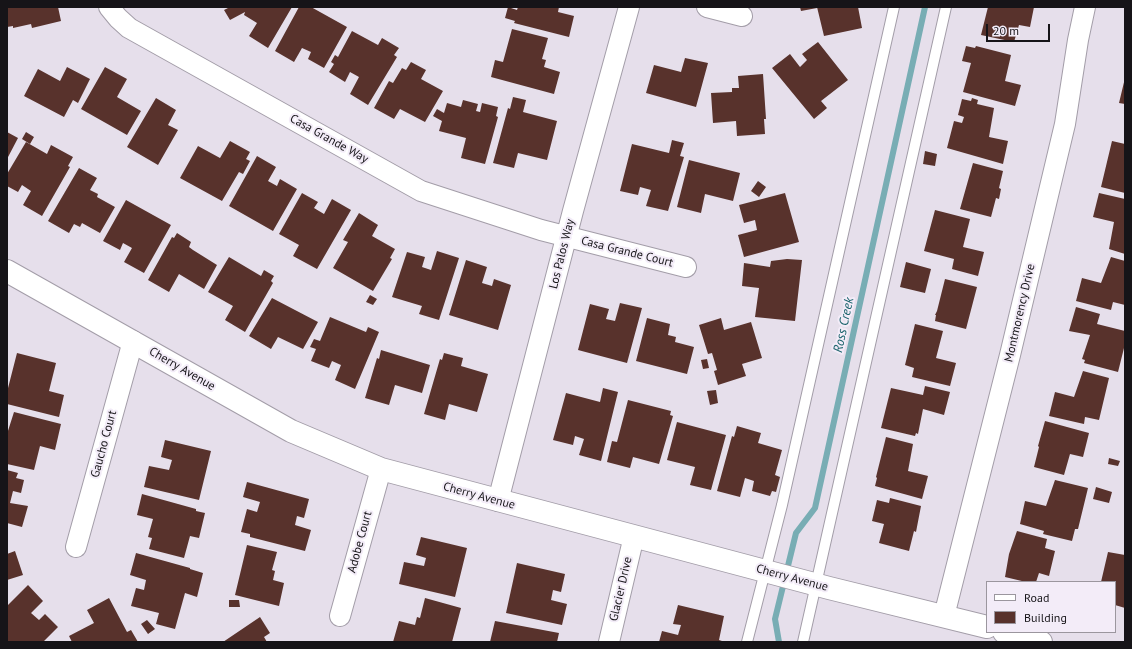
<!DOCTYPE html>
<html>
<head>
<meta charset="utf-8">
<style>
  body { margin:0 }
  #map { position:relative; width:1132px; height:649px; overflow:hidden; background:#e6dfeb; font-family:"PT Sans",sans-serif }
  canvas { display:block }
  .frame { position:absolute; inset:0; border:8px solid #161418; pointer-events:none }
  .legend { position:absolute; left:986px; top:581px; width:130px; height:52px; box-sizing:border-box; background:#f3ecf8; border:1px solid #9b969e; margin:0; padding:5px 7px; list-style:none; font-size:12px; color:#161418 }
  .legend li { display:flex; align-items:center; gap:8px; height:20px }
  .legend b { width:20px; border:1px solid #9b969e }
  .scale { position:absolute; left:986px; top:24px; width:64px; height:18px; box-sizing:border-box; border:2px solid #161418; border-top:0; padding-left:5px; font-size:12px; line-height:14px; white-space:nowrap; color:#161418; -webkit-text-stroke:3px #f3ecf8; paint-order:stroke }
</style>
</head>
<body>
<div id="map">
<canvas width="1132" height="649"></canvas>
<div class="frame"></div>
<ul class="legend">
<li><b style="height:5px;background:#fff"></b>Road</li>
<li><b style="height:11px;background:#58322c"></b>Building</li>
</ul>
<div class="scale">20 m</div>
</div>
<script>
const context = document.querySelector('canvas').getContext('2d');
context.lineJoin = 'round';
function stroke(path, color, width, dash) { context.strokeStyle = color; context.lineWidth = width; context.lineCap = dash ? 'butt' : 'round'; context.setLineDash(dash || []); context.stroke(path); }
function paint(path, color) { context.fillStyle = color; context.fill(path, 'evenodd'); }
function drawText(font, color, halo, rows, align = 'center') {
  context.font = font + ' "PT Sans",sans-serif'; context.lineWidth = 4; context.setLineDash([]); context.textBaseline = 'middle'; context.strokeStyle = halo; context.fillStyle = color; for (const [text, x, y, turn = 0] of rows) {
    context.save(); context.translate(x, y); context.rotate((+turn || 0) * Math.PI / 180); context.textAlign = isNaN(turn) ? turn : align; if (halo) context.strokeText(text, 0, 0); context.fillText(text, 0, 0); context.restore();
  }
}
const stream = new Path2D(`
  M779 642 775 619 796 533 815 508 925 7`);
const building = new Path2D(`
  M7 7H58L61 21 32 28 31 24 13 28V26L7 27Z
  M230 7H292L268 48 249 36 257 23 244 15 245 12 230 20 224 10Z
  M299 7H311L347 27 324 68 308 59 311 52 302 48 294 62 275 51Z
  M508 7 517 10 518 7H559L558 12 574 16 569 37 514 23 515 21 505 18Z
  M800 7H817V8L801 11Z
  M817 7H858L862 28 824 36Z
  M988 7H1034L1030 27 1019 25 1014 42 981 35Z
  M512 29 548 38 542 59 546 60 544 67 560 72 554 94 491 77 495 60 503 62Z
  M352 31 378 45 382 38 399 48 394 55 397 57 368 105 350 94 359 77 350 72 345 82 329 72 334 64 331 62 335 55 338 57Z
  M818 42 848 80 821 101 827 108 814 119 772 68 790 54 800 67 807 60 802 54Z
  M966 46 975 48 976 46 1011 55 1005 81 1021 85 1015 106 963 92 971 63 962 61Z
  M685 58 708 63 696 107 646 93 654 65 681 72Z
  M411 62 426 70 421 79 443 91 425 122 400 109 394 119 374 108 389 81 393 83 402 68 406 70Z
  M67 67 90 79 78 103 73 100 64 117 24 96 38 69 60 81Z
  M105 67 127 79 117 97 141 111 127 135 81 109Z
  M763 74 766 119H764L765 134 737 136 736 121 713 123 711 93 732 92V88H739L738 76Z
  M1125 78V104L1119 103Z
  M513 97 526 100 523 112 557 121 547 160 518 153 514 168 493 163 508 108 510 109Z
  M156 98 176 110 168 125 178 130 158 165 127 147Z
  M972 98 978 100 977 104 994 108 989 137 1008 141 1003 164 947 148 954 121 962 123 964 117 958 115 962 99 971 101Z
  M463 100 478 104 476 111 480 112 482 103 498 107 496 116 498 117 485 164 461 158 466 138 439 131 442 121 433 116 437 109 444 113 447 103 461 107Z
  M7 132 18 138 7 159Z
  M26 132 34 137 30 144 22 139Z
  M672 140 684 143 680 156 684 157 668 211 646 206 651 190 640 187 638 195 620 191 632 144 669 153Z
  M230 141 250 152 246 159 250 161 243 174 239 172 222 201 180 178 198 146 220 158Z
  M1112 141 1125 144V193L1101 187Z
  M26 142 47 154 51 145 73 157 68 166 70 167 42 216 23 205 31 191 22 185 18 192 7 186V174Z
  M925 151 937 154 935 166 923 164Z
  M257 156 276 167 268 181 277 186 280 179 297 189 273 231 229 206Z
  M689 160 740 173 733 201 705 194 701 213 677 207Z
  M973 163 1003 171 999 188 1001 189 999 199 996 198 991 217 960 209Z
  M79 168 97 178 90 190 98 194 97 197 115 207 100 233 82 223 80 227 74 224 69 233 48 221Z
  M758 181 766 187 759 197 751 191Z
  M302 193 318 202 314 208 324 214 332 199 351 210 317 269 293 256 299 245 279 234Z
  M785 193 799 242 744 257 738 235 757 230 755 220 744 223 739 205Z
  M1099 193 1125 199 1124 209H1125V254L1109 249 1114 222 1093 217Z
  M126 200 171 225 144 273 124 262 132 248 123 243 120 250 103 241Z
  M935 210 970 219 963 247 984 252 978 276 952 269 954 259 924 251Z
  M359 213 378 225 372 236 395 249 390 258 392 259 373 291 333 268 348 242 343 240Z
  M177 233 191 242 189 247 193 250 217 265 204 289 179 274 169 292 148 280 172 237 174 238Z
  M437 251 459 258 439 320 419 314 422 306 392 297 407 252 425 257 422 267 431 270Z
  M229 257 261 276 264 270 274 276 271 281 273 283 245 332 225 320 233 306 208 292Z
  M1111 257 1125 261V305L1113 302 1111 310 1076 301 1082 278 1101 283Z
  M787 259 802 260 795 321 755 317 759 288 742 286 744 263 770 267 771 261Z
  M466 260 487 267 482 283 492 286 494 279 511 285 498 330 449 315Z
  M906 262 931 269 925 293 900 287Z
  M945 279 977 287 966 329 935 321 936 315H935L937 311Z
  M370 295 377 299 373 305 366 302Z
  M272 298 318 322 303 349 278 337 271 349 249 336Z
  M620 303 642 308 627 363 578 350 590 304 609 309 606 319 615 321Z
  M1076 307 1100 314 1097 324 1125 331V344L1118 372 1084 363 1085 360 1082 359 1090 335 1069 331Z
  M330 317 366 332 368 327 379 332 355 389 335 380 341 365 332 361 329 368 311 361 316 349 310 347 314 339 320 341Z
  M647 318 670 324 668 335 676 337 675 342 694 347 687 374 636 361Z
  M721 318 724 330 751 322 762 358 742 364 746 376 718 385 714 371 717 370 712 353 708 354 699 325Z
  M915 324 943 331 936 358 956 363 950 386 912 377 914 368 905 365Z
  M381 350 430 365 422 393 395 385 389 405 365 398 377 358 379 359Z
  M17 353 56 363 49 391 64 395 59 417 7 404V392Z
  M444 353 463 358 461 366 488 374 477 412 449 404 445 420 424 414 440 359 442 360Z
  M707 359 709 368 703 369 701 360Z
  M1083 371 1109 378 1099 420 1085 417 1084 424 1049 416 1055 392 1074 397Z
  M925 386 950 392 944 415 923 409 918 434 916 433 915 436 881 428 891 388 923 395Z
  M603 388 618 392 601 461 579 455 584 439 575 436 573 445 553 440 566 393 600 402Z
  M716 390 718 403 710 405 707 391Z
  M628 400 671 411 670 415 673 416 659 464 633 457 630 468 607 462 612 441 617 442Z
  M14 412 61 424 55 450 40 446 34 470 7 464V434Z
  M1045 421 1089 433 1083 457 1070 454 1064 475 1034 467 1039 447 1038 446Z
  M677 422 726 435 711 490 690 485 695 467 667 460Z
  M737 426 761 433 758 443 782 450 775 475 780 477 776 492 772 491 770 496 752 491 754 481 745 478 740 497 717 491 732 436 734 437Z
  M886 437 913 444 908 471 928 476 922 499 875 486 877 478 876 477Z
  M165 440 211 451 199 500 144 487 149 466 169 470 172 460 161 457Z
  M1109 458 1120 461 1118 466 1108 464Z
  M7 470 18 473 16 478 24 480 21 493 13 491 10 503 28 506 22 527 7 523Z
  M1055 480 1088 488 1078 529H1075L1072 541 1043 534 1044 531 1020 524 1025 501 1046 506Z
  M247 482 309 499 304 518 297 516 295 525 311 530 305 551 250 537V534L241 532 247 509 257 512 260 502 243 497Z
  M1096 487 1112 492 1109 503 1093 499Z
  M142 494 196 509V511L205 513 199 538 190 536 184 558 149 549 152 538 148 537 153 519 137 515Z
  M890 498 921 506 916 532 914 531 909 551 879 543 884 524 872 521 877 500 889 503Z
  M1017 531 1047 539 1045 548 1055 551 1049 576 1039 573 1036 582H1026L1005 577 1009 554Z
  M421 537 467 548 455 597 399 584 404 562 424 566 426 558 416 555Z
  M247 545 277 552 272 570 275 571 273 580 284 583 279 606 235 595Z
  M15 551 23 575 7 580V554Z
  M1108 552 1125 555V608L1115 605V582H1101Z
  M136 553 190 568V569L203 573 197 597 185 593 175 629 156 624 159 613 131 606 136 588 144 590 146 580 130 575Z
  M517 563 565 574 561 592 553 590 551 600 567 604 562 625 506 613Z
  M28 585 43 601 31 613 39 620 45 614 58 627 43 642H7V606Z
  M109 598 127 632 131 630 138 642H72L69 636 94 623 87 610Z
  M425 598 461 608 452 642H393L399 621 415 625 417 617 420 618Z
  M229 600H239L240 607H229Z
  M678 605 724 616 719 640 725 642H659L662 631 678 635 681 625 673 624Z
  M260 617 270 633 264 637 267 642H223Z
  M147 620 155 629 148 634 141 624Z
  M495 621 559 633 557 642H490Z`);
const service = new Path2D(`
  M747 642 782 505 894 7
  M803 642 946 7`);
const minor = new Path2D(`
  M109 7 118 18 129 28 421 191 541 230 686 267
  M707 7 742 16
  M498 501 573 211 629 7
  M76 547 133 341
  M340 616 381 469
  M944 616 1010 355 1065 124 1078 40 1085 7
  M609 642 634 536`);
const tertiary = new Path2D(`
  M7 271 291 431 381 469 829 588 987 627
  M1004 632 1041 642`);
const streetNames = [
  ["Casa Grande Way",329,139,29],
  ["Casa Grande Court",627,252,14],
  ["Los Palos Way",562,254,-76],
  ["Montmorency Drive",1020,313,-77],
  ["Cherry Avenue",182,369,30],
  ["Gaucho Court",104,444,-75],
  ["Cherry Avenue",479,496,15],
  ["Adobe Court",360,542,-75],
  ["Cherry Avenue",792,578,15],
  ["Glacier Drive",621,589,-77]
];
const waterNames = [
  ["Ross Creek",844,325,-78]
];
stroke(stream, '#78adb4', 6);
paint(building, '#58322c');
stroke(service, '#a39da8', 12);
stroke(minor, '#a39da8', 22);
stroke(tertiary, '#a39da8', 24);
stroke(service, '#fff', 10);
stroke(minor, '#fff', 20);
stroke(tertiary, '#fff', 22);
drawText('12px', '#161418', '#f3ecf8', streetNames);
drawText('italic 13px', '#1a636b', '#f3ecf8', waterNames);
</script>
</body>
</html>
